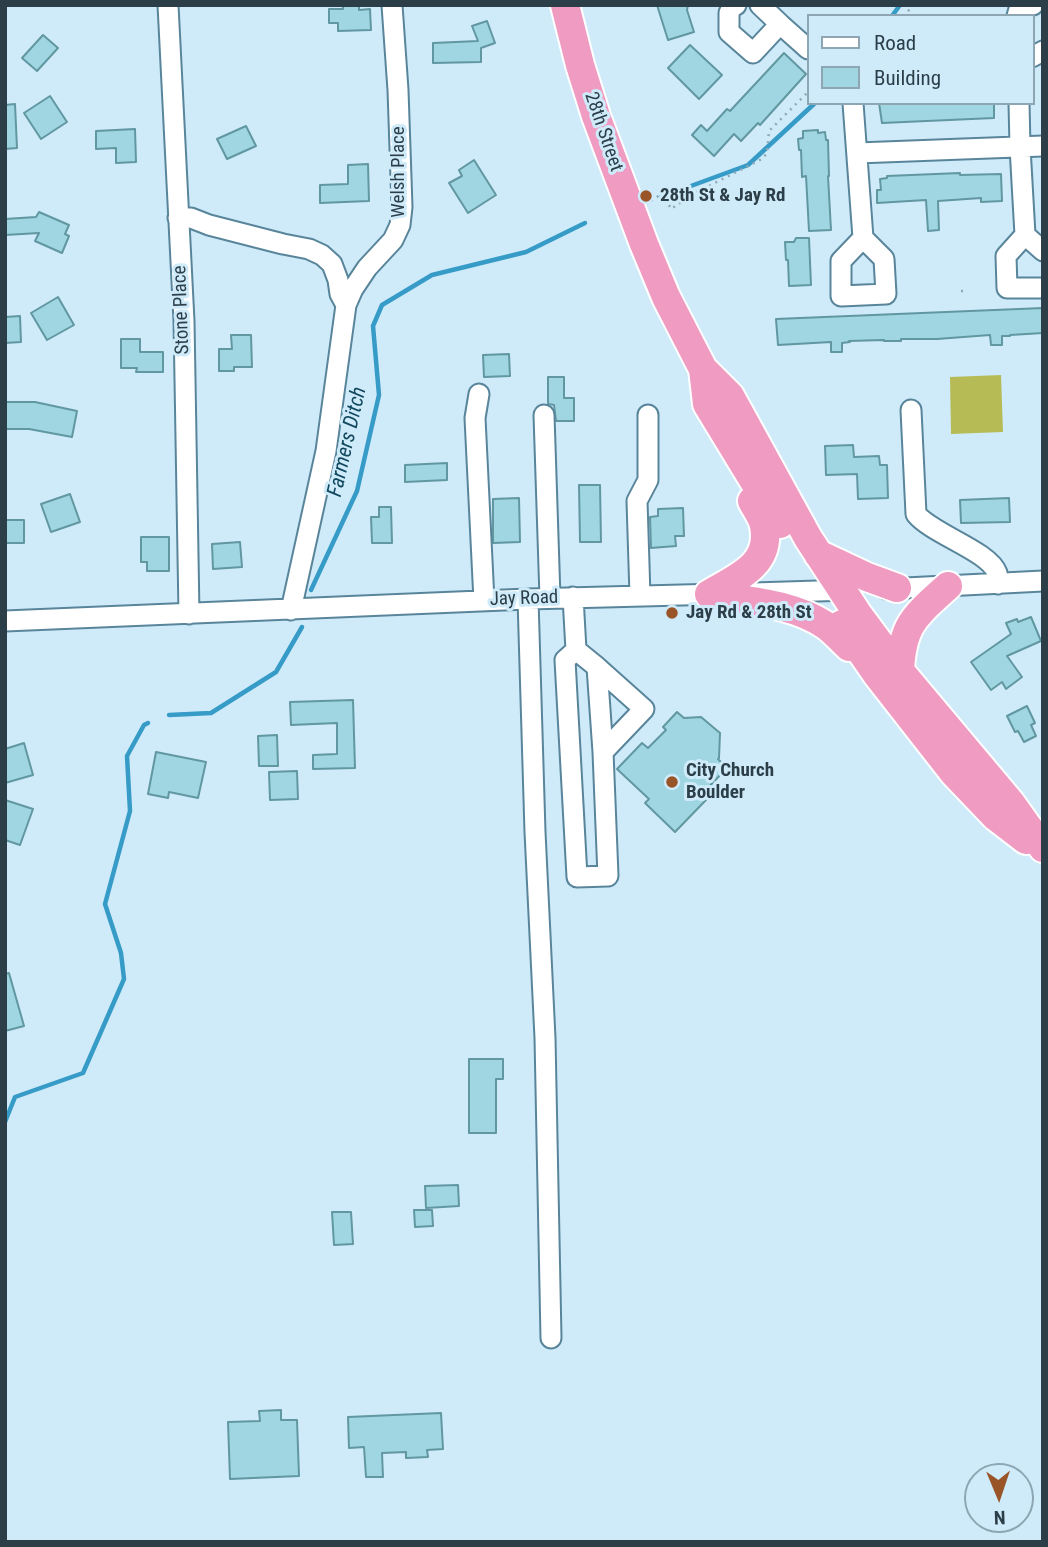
<!DOCTYPE html>
<html>
<head>
<meta charset="utf-8">
<style>
  body { margin:0 }
  #map { position:relative; width:1048px; height:1547px; overflow:hidden; background:#cfebfa; font-family:"Roboto Condensed",sans-serif }
  canvas { display:block }
  .frame { position:absolute; inset:0; border:7px solid #2c3f49; pointer-events:none }
  .legend { position:absolute; left:807px; top:14px; width:228px; height:91px; box-sizing:border-box; background:#cfebfa; border:2px solid #8ea6b3; margin:0; padding:9px 12px; list-style:none; font-size:21px; color:#2c3f49 }
  .legend li { display:flex; align-items:center; gap:14px; height:35px }
  .legend b { width:35px; border:2px solid #8ea6b3 }
  .north { position:absolute; left:964px; top:1463px; width:70px; height:70px; box-sizing:border-box; background:#cfebfa; border:2px solid #8ea6b3; border-radius:50%; rotate:178deg; font-size:19px; font-weight:700; line-height:28px; text-align:center; color:#2c3f49 }
  .north::after { content:''; display:block; margin:auto; width:24px; height:32px; background:#995428; clip-path:polygon(50% 0,100% 100%,50% 72%,0 100%) }
</style>
</head>
<body>
<div id="map">
<canvas width="1048" height="1547"></canvas>
<div class="frame"></div>
<ul class="legend">
<li><b style="height:9px;background:#fff"></b>Road</li>
<li><b style="height:19px;background:#9fd6e1"></b>Building</li>
</ul>
<div class="north">N</div>
</div>
<script>
const context = document.querySelector('canvas').getContext('2d');
context.lineJoin = 'round';
function paint(path, color) { context.fillStyle = color; context.fill(path, 'evenodd'); }
function stroke(path, color, width, dash) { context.strokeStyle = color; context.lineWidth = width; context.lineCap = dash ? 'butt' : 'round'; context.setLineDash(dash || []); context.stroke(path); }
function drawText(font, color, halo, rows, align = 'center') {
  context.font = font + ' "Roboto Condensed",sans-serif'; context.lineWidth = 6; context.setLineDash([]); context.textBaseline = 'middle'; context.strokeStyle = halo; context.fillStyle = color; for (const [text, x, y, turn = 0] of rows) {
    context.save(); context.translate(x, y); context.rotate((+turn || 0) * Math.PI / 180); context.textAlign = isNaN(turn) ? turn : align; if (halo) context.strokeText(text, 0, 0); context.fillText(text, 0, 0); context.restore();
  }
}
const green = new Path2D(`
  M1001 375 1003 432 951 434 950 377Z`);
const stream = new Path2D(`
  M892 16 900 5
  M661 197 748 165 815 103
  M311 590 357 491 379 395 373 326 382 305 432 275 526 252 585 223
  M169 715 211 713 276 672 302 627
  M5 1122 15 1097 83 1073 124 979 121 953 105 904 130 811 127 756 144 725 148 723`);
const building = new Path2D(`
  M343 5H359V10L370 9 371 30 338 31V23H329V9H343Z
  M657 5H688L687 10 694 32 668 40Z
  M487 21 495 43 481 48V62L433 63V43L478 41 472 26Z
  M43 35 58 48 37 71 22 58Z
  M690 45 722 75 699 99 668 68Z
  M784 53 806 74 760 125 758 123 741 141 734 134 714 156 692 135 701 125 707 131 727 109 730 111Z
  M50 96 67 122 41 139 24 113Z
  M879 103H994V118L882 123Z
  M15 104 17 148 5 149V105Z
  M246 126 256 146 227 159 217 139Z
  M135 129 136 162 116 163V148L96 149V131Z
  M818 130V133L825 132 826 140H828L829 176H828L831 230 809 231 806 176 802 177 801 150H799L798 139 803 138V131Z
  M474 160 496 195 468 213 449 183 462 176 459 170Z
  M368 164 369 201 320 203V185L348 184V165Z
  M960 173V175L1001 174 1002 201 981 202V198L938 201 939 230 928 231 926 200 877 203V190H881L880 179 887 178V176Z
  M39 212 69 225 65 234 69 236 62 253 35 241 39 233 5 235V219L36 217Z
  M796 238H809L811 285 789 286 788 260H786L785 242H794Z
  M58 297 74 325 47 340 31 313Z
  M1043 308V333L1010 335V336H1002V345H991L990 335 937 339H901V341H884V340L849 341 850 342 842 343V352H831V342L778 345 776 319Z
  M20 316 21 342 5 343V317Z
  M231 335H251L252 367H234V371H219V349H232Z
  M121 339H140V352H163V372H136L137 368H121Z
  M509 354 510 376 484 377 483 355Z
  M548 377H564V398H574V421H556L554 405 548 404Z
  M5 402H35L77 411 72 437 29 429H5Z
  M853 445 854 457 879 456 880 465H887L888 498 858 499 857 474 826 475 825 446Z
  M447 463V480L405 482V465Z
  M579 485H600L601 542H580Z
  M70 494 80 522 51 532 41 504Z
  M519 498 520 542 493 543V499Z
  M1009 498 1010 522 961 523 960 500Z
  M379 507H391L392 543H372L371 517H379Z
  M683 508 684 536H675L676 546 651 548 650 517 658 516V509Z
  M5 520H24V543H5Z
  M141 537H169V571H147V562H141Z
  M240 542 242 567 213 569 212 544Z
  M1031 617 1041 641 1007 656 1022 677 1006 689 1002 682 991 690 971 662 1011 634 1006 623 1017 619 1018 622Z
  M353 700 355 768 313 769V755L337 754V723L291 725 290 702Z
  M1027 706 1035 723 1031 725 1036 736 1024 742 1018 731 1015 732 1007 716Z
  M677 712 684 718 701 717 720 733 719 758 718 759 727 768 701 795 706 800 675 832 645 803 649 799 617 769 642 743 648 748 666 730 663 727Z
  M277 735 278 766H259L258 736Z
  M24 743 33 775 5 783V749Z
  M156 752 206 762 198 798 169 792 168 798 148 794Z
  M297 771 298 799 270 800 269 772Z
  M5 800 33 809 20 845 5 840Z
  M9 973 24 1026 5 1031V974Z
  M469 1059H503V1079H496V1133H469Z
  M458 1185 459 1206 426 1208 425 1186Z
  M414 1210H432L433 1226 415 1227Z
  M332 1212H351L353 1244 334 1245Z
  M281 1410V1420H297L299 1476 230 1479 228 1422 260 1421 259 1411Z
  M441 1413 443 1449 427 1450 428 1457 406 1458V1452L382 1453 383 1477H366L364 1447 349 1448 348 1417Z`);
const path = new Path2D(`
  M903 16 914 5
  M651 201 663 193 671 209 695 193 762 159 767 153 769 131 808 92
  M961 291H964`);
const minor = new Path2D(`
  M168 5 184 321 189 614
  M736 5 732 7 729 13V32L753 53 780 24 760 5
  M1017 16 1019 9 1023 6 1033 5
  M780 24 808 49
  M1032 57 1043 51
  M853 103 863 238
  M1019 103 1020 147 1025 235
  M857 153 1043 146
  M178 218H191L209 225 283 244 309 249 322 255 332 264 338 280 340 294 346 305
  M863 238 884 259 886 294 841 296V261Z
  M1043 251 1025 235 1006 256 1007 288H1043
  M479 394 475 418 484 601
  M911 410 916 514C932 534 989 551 997 573 998 577 997 581 998 584
  M544 415 550 598
  M886 589 1043 581
  M754 593 849 590
  M640 596 637 501 648 480V415
  M573 597 576 650 597 667 603 752 608 876 577 877 565 660 576 650
  M528 599 535 832 545 1038 551 1338
  M291 610 326 451 346 305 353 289 367 268 393 240 400 225 402 207 398 90 392 5
  M5 621 528 599 720 594
  M597 667 644 709 603 752`);
const highway = new Path2D(`
  M565 5 580 65 596 116 644 244 666 297 703 369 730 396 808 538 857 613 900 671 1010 802 1043 848
  M703 369 707 404 780 524
  M818 554 867 577 897 588
  M709 594C736 578 772 565 764 526 763 518 756 509 752 501
  M709 594C748 601 792 603 825 625 834 631 841 640 849 647
  M842 624 878 676 953 772 996 817 1026 840
  M900 671C902 624 915 616 948 586`);
const markers = [
  [646,196,7,"#995428"],
  [672,613,7,"#995428"],
  [672,782,7,"#995428"]
];
const streetNames = [
  ["28th Street",603,132,71],
  ["Welsh Place",399,172,-90],
  ["Stone Place",182,310,-92],
  ["Jay Road",524,599,-2]
];
const poiNames = [
  ["28th St & Jay Rd",660,196],
  ["Jay Rd & 28th St",686,613],
  ["City Church",686,771],
  ["Boulder",686,793]
];
const waterNames = [
  ["Farmers Ditch",348,442,-77]
];
paint(green, '#b7bb55');
stroke(stream, '#369bc6', 4.5);
paint(building, '#9fd6e1');
stroke(building, '#6197a1', 2);
stroke(minor, '#59859b', 23);
stroke(highway, '#fff', 32);
stroke(path, '#91a9b6', 2.5, [2, 5]);
stroke(minor, '#fff', 19);
stroke(highway, '#f09bc2', 28);
for (const [x, y, r, color] of markers) { const dot = new Path2D(); dot.arc(x, y, r, 0, 2 * Math.PI); context.fillStyle = color; context.fill(dot); stroke(dot, '#cfebfa', 2.5); }
drawText('19px', '#2c3f49', '#cfebfa', streetNames);
drawText('bold 19px', '#2c3f49', '#cfebfa', poiNames, 'left');
drawText('italic 21px', '#12495f', '#cfebfa', waterNames);
</script>
</body>
</html>
